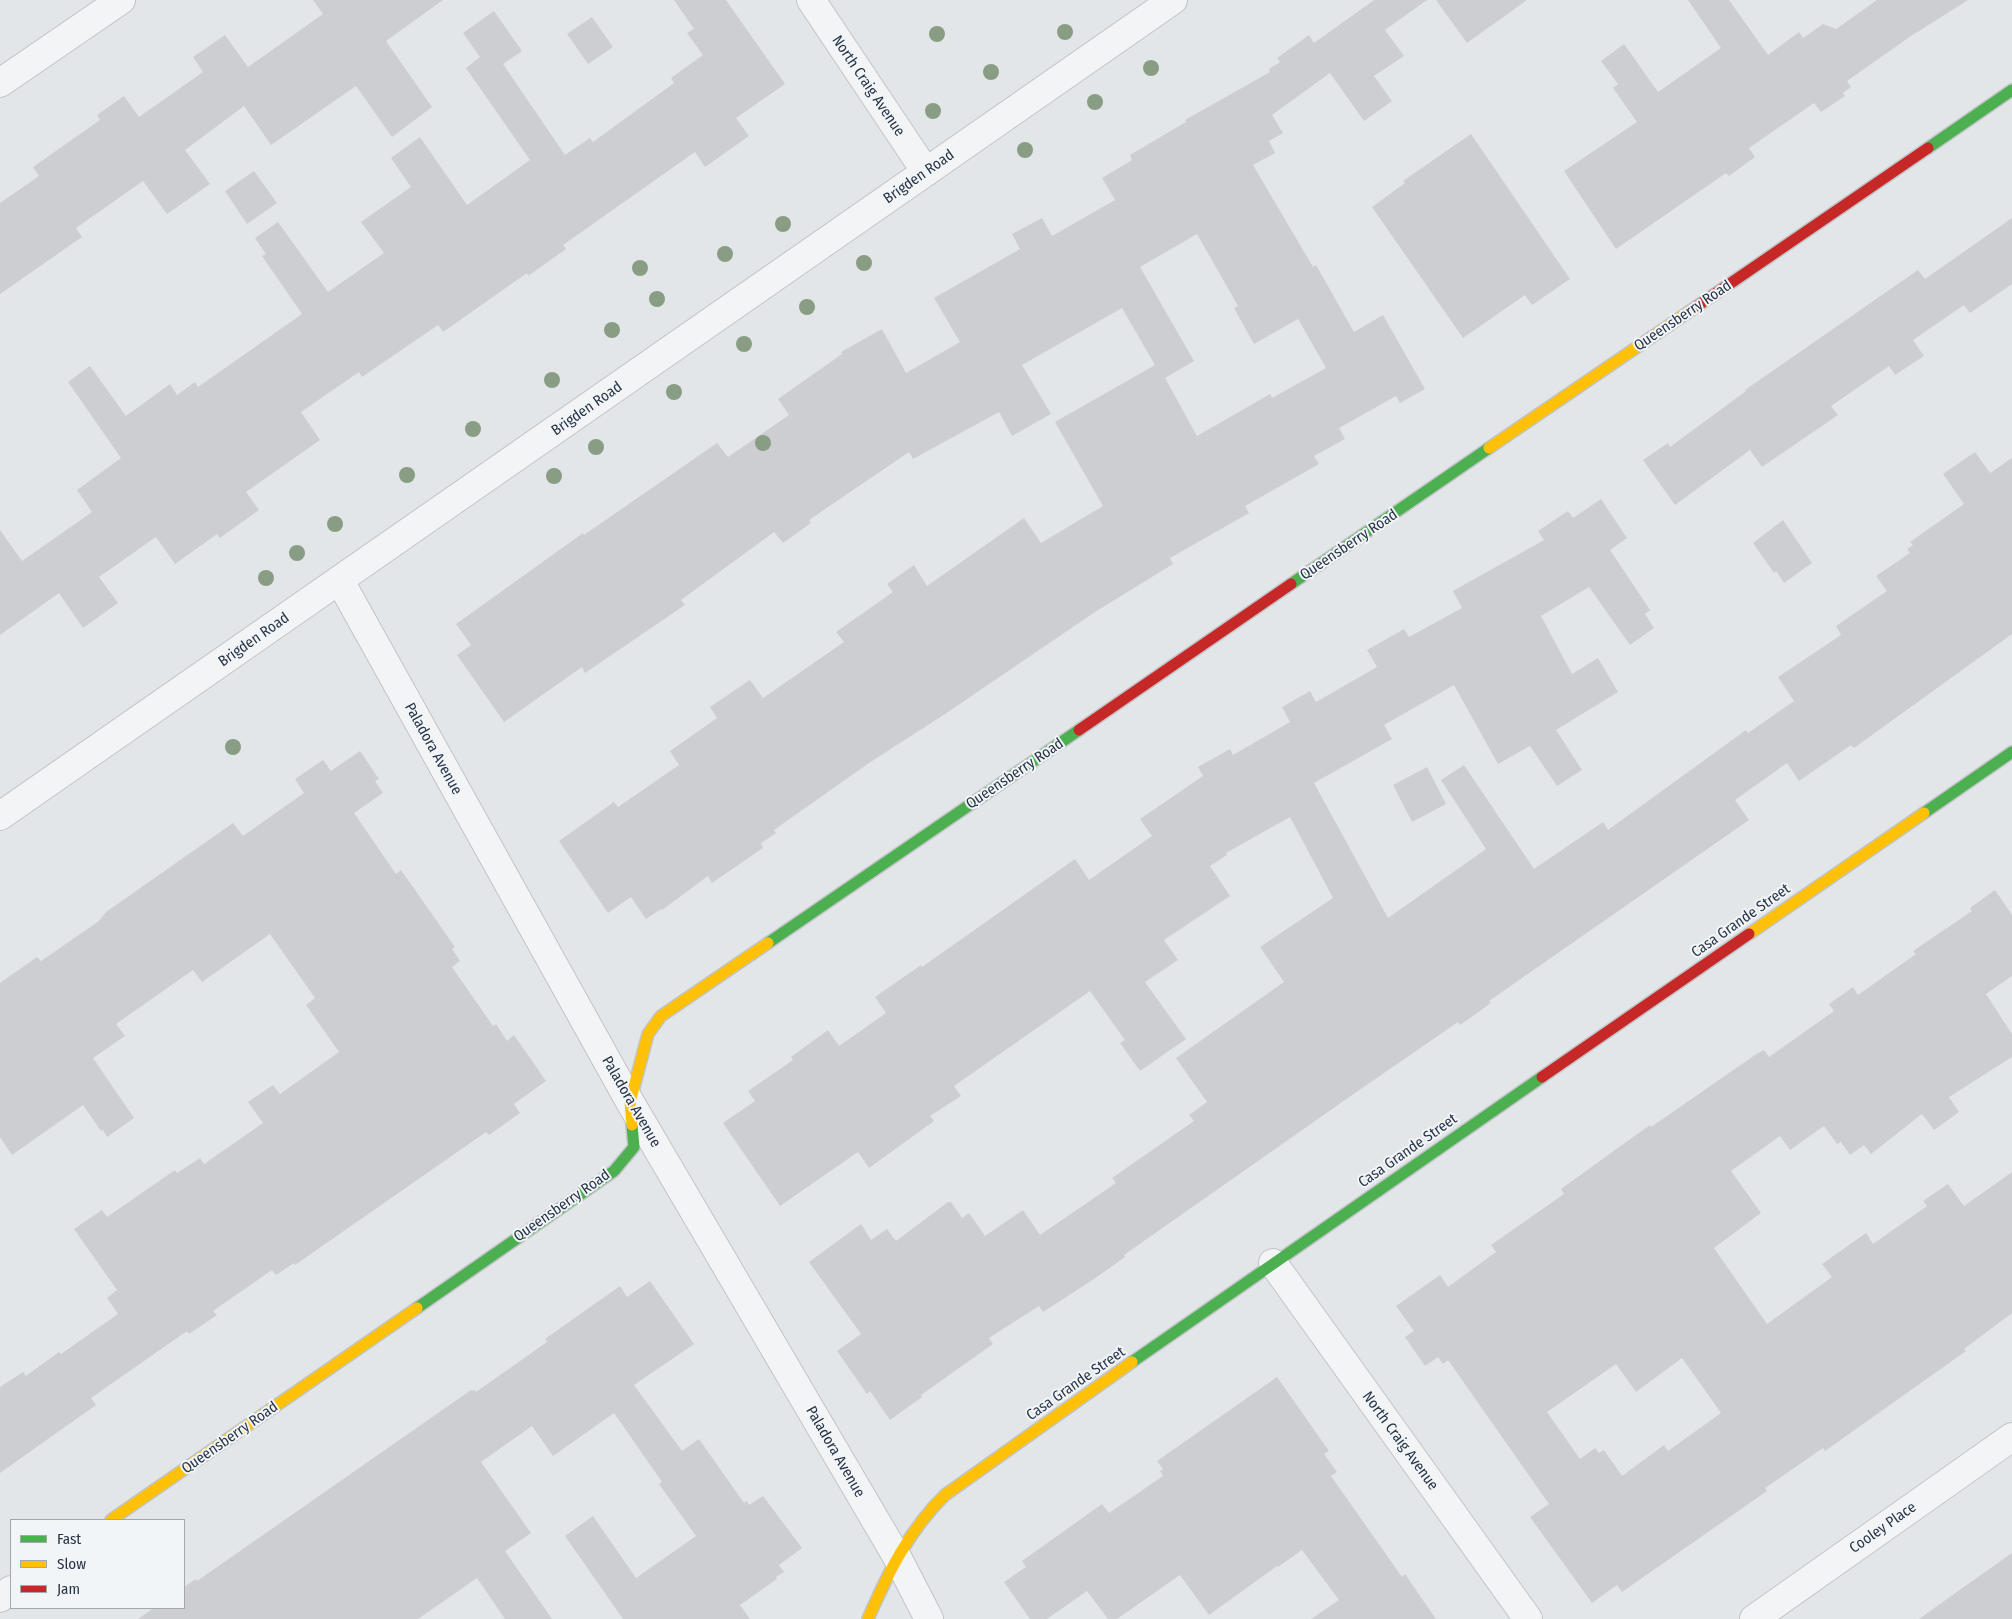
<!DOCTYPE html>
<html>
<head>
<meta charset="utf-8">
<style>
  body { margin:0 }
  #map { position:relative; width:2012px; height:1619px; overflow:hidden; background:#e3e6e9; font-family:"Fira Sans Condensed",sans-serif }
  canvas { display:block }
  .legend { position:absolute; left:10px; top:1519px; width:175px; height:90px; box-sizing:border-box; background:#f1f5f8; border:1px solid #a1a8b0; margin:0; padding:6px 9px; list-style:none; font-size:15px; color:#283445 }
  .legend li { display:flex; align-items:center; gap:10px; height:25px }
  .legend b { width:25px; border:1px solid #a1a8b0 }
</style>
</head>
<body>
<div id="map">
<canvas width="2012" height="1619"></canvas>
<ul class="legend">
<li><b style="height:6px;background:#4caf50"></b>Fast</li>
<li><b style="height:6px;background:#ffc107"></b>Slow</li>
<li><b style="height:6px;background:#c62828"></b>Jam</li>
</ul>
</div>
<script>
const context = document.querySelector('canvas').getContext('2d');
context.lineJoin = 'round';
function paint(path, color) { context.fillStyle = color; context.fill(path, 'evenodd'); }
function stroke(path, color, width, dash) { context.strokeStyle = color; context.lineWidth = width; context.lineCap = dash ? 'butt' : 'round'; context.setLineDash(dash || []); context.stroke(path); }
function drawText(font, color, halo, rows, align = 'center') {
  context.font = font + ' "Fira Sans Condensed",sans-serif'; context.lineWidth = 4; context.setLineDash([]); context.textBaseline = 'middle'; context.strokeStyle = halo; context.fillStyle = color; for (const [text, x, y, turn = 0] of rows) {
    context.save(); context.translate(x, y); context.rotate((+turn || 0) * Math.PI / 180); context.textAlign = isNaN(turn) ? turn : align; if (halo) context.strokeText(text, 0, 0); context.fillText(text, 0, 0); context.restore();
  }
}
const building = new Path2D(`
  M313 0H443L386 41 432 107 392 137 356 86 271 145 244 106 185 150 210 184 167 214 143 181 76 228 82 237 0 294V203L39 176 33 167 100 120 97 115 124 96 139 117 203 72 193 57 225 35 248 67 323 14Z
  M674 0H726L785 84 736 118 749 136 705 167 695 152 563 245 566 249 528 276 527 273 443 332 438 325 362 377 359 372 301 412 320 440 246 492 259 510 220 538 217 534 175 564 156 537 99 577 118 603 83 628 59 593 0 635V530L22 561 92 512 77 490 121 458 68 382 90 366 126 416 170 384 177 395 195 382 198 387 302 314 262 256 266 254 255 238 278 222 328 292 384 253 361 222 411 187 391 158 420 137 467 205 530 160 466 68 480 57 463 33 494 11 522 51 503 64 565 155 590 138 593 142 674 83 671 78 703 55 687 33 694 29Z
  M1374 0H1427L1385 30 1404 56 1374 76 1392 101 1364 121 1330 73 1272 115 1283 133 1269 141 1275 153 1253 165 1313 267 1316 265 1354 332 1383 315 1425 389 1400 403 1396 396 1339 428 1345 439 1314 456 1319 464 1245 506 1249 513 1170 558 1173 564 1095 612 945 714 869 763 774 830 776 833 761 843 763 848 712 883 708 876 662 910 661 909 646 919 631 897 608 913 559 841 614 802 618 807 679 765 670 751 717 718 710 707 750 680 763 698 844 642 836 632 893 592 887 584 914 565 927 586 1024 518 1041 543 1103 506 1055 422 1155 365 1122 308 1022 365 1051 414 1012 436 999 412 913 459 909 452 809 520 811 523 783 543 774 532 681 600 685 605 585 673 582 667 504 722 457 655 471 645 456 624 583 533 584 535 717 443 728 457 789 415 778 399 842 354 841 352 882 329 906 373 960 342 934 298 1020 249 1012 234 1042 218 1052 236 1115 200 1102 178 1132 160 1130 155 1186 122 1185 120 1270 72 1269 69 1280 62 1277 58 1309 35 1314 43ZM1197 234 1238 306 1234 308 1254 344 1298 319 1326 368 1272 398 1270 394 1197 436 1165 378 1194 361 1140 267Z
  M1436 0H1527L1467 43Z
  M1688 0H1729L1768 55 1799 32 1803 38 1823 24 1836 29 1877 0H1968L1911 36 1847 81 1851 87 1843 93 1845 96 1821 112 1814 103 1749 148 1755 157 1729 176 1726 173 1616 249 1564 171 1637 122 1613 88 1618 84 1601 61 1624 44 1658 92 1721 48Z
  M592 17 613 47 588 64 567 34Z
  M1471 134 1570 279 1532 305 1525 295 1463 338 1372 207 1405 183 1403 181Z
  M254 171 277 203 247 224 225 191Z
  M2012 218V284L1970 313 1964 305 1913 340 1924 356 1895 375 1889 366 1831 406 1838 415 1762 467 1750 450 1675 505 1643 460 1668 443 1670 447 1746 391 1745 390 1918 270 1925 279Z
  M1975 452 1990 473 2012 458V634L1854 748 1851 745 1799 781 1787 763 1735 800 1749 820 1489 1001 1491 1003 1460 1025 1458 1022 1355 1093 1124 1255 1125 1257 1094 1279 1043 1312 1039 1306 989 1338 993 1344 921 1395 922 1397 890 1420 870 1391 867 1394 837 1351 861 1334 809 1262 861 1224 871 1240 887 1229 896 1241 948 1202H951L962 1218 969 1213 985 1236 1023 1210 1040 1235 1116 1183 1112 1178 1194 1121 1189 1115 1207 1102 1176 1058 1284 982 1260 947 1333 898 1290 817 1226 853 1227 855 1210 866 1230 896 1164 940 1178 960 1145 982 1186 1039 1140 1071 1120 1043 1125 1040 1090 991 954 1086 961 1096 930 1116 934 1121 869 1168 858 1152 780 1206 723 1123 755 1101 748 1091 793 1060 791 1057 828 1030 839 1046 886 1013 875 997 921 965 922 967 1075 859 1089 880 1152 836 1140 819 1203 776 1198 767 1230 749 1233 755 1290 722 1282 707 1310 691 1316 702 1377 667 1367 650 1404 629 1409 637 1462 608 1453 591 1544 540 1538 531 1568 511 1573 518 1601 499 1627 538 1610 550 1650 610 1645 614 1654 628 1630 645 1589 587 1541 616 1572 674 1598 658 1618 692 1556 730 1582 770 1557 786 1530 746 1498 764 1454 685 1384 725 1392 739 1314 783 1388 918 1486 849 1441 780 1464 765 1534 869 1603 822 1608 830 1746 730 1748 733 1794 701 1778 677 1841 635 1836 626 1887 591 1876 576 1910 553 1907 549 1913 545 1910 542 1964 504 1943 474Z
  M1783 520 1812 563 1784 583 1776 571 1774 573 1753 543Z
  M360 751 379 779 375 781 383 793 354 813 396 874 401 870 455 947 452 949 460 961 452 967 493 1026 496 1024 507 1041 514 1035 546 1081 514 1104 520 1113 489 1135 486 1132 295 1265 294 1263 276 1275 272 1270 213 1311 217 1315 189 1334 187 1331 91 1398 96 1405 0 1473V1387L23 1372 26 1376 59 1352 61 1354 118 1314 107 1298 117 1290 74 1229 102 1210 107 1217 175 1170 177 1173 200 1158 204 1164 263 1123 248 1102 273 1085 280 1094 339 1052 306 1005 315 998 270 934 202 982 193 970 116 1024 125 1036 93 1058 134 1118 107 1137 103 1130 101 1131 83 1105 12 1155 0 1137V983L37 957 41 961 99 921 106 912 233 823 243 836 304 793 295 779 323 760 331 771Z
  M1427 767 1446 804 1412 822 1393 785Z
  M1995 890 2012 915V976L1986 994 2012 1034V1057L1949 1097 1959 1112 1934 1130 1922 1114 1871 1154 1864 1145 1850 1155 1841 1142 1837 1144 1824 1126 1790 1150 1780 1136 1731 1171 1761 1213 1714 1248 1767 1324 1832 1277 1822 1264 1866 1233 1873 1244 1927 1206 1923 1201 1948 1184 1964 1206 2012 1172V1313L1964 1349 1966 1351 1825 1451 1823 1448 1765 1488 1767 1491 1622 1592 1617 1585 1592 1603 1530 1517 1549 1504 1448 1360 1443 1364 1438 1357 1425 1366 1405 1337 1414 1331 1396 1306 1440 1275 1448 1287 1496 1252 1491 1245 1564 1194 1561 1189 1615 1150 1650 1125 1651 1127 1755 1055 1764 1050 1769 1057 1834 1011 1829 1004 1853 987 1858 995 1916 954 1913 951 1972 911 1970 908ZM1682 1358 1721 1413 1668 1451 1664 1445 1622 1476 1604 1450 1599 1453 1595 1448 1580 1459 1547 1412 1616 1364 1636 1392Z
  M650 1281 694 1344 634 1385 682 1451 699 1439 744 1503 747 1501 749 1505 763 1496 802 1548 779 1565 784 1572 776 1577 777 1579 740 1605 750 1619H623L565 1536 593 1516 636 1578 696 1536 659 1484 662 1482 614 1413 553 1456 532 1426 481 1462 531 1533 505 1551 552 1619H505L477 1578 418 1619H138L154 1608H184V1587L196 1579 197 1581 471 1390 472 1391 474 1390 476 1392 547 1342 545 1339 620 1286 627 1297Z
  M1277 1377 1329 1451 1324 1454 1337 1472 1331 1476 1402 1577 1405 1574 1436 1619H1311L1339 1600 1302 1550 1278 1567 1277 1566 1209 1615 1180 1575 1117 1619H1108L1087 1591 1047 1619H1030L1004 1582 1026 1567 1022 1561 1102 1504 1109 1513 1163 1476 1160 1471 1163 1469 1157 1461Z
  M2012 1553V1619H1919L1961 1589Z`);
const street = new Path2D(`
  M811 0 926 172
  M0 83 121 0
  M340 581 630 1102 897 1557 929 1619
  M0 816 1173 0
  M1273 1263 1528 1619
  M0 1598 11 1590
  M1754 1619 2012 1437`);
const fast = new Path2D(`
  M1928 148 2012 90
  M1291 584 1489 448
  M1924 813 2012 752
  M768 943 1079 730
  M417 1308 614 1171 634 1147 632 1125
  M1132 1362 1542 1077`);
const slow = new Path2D(`
  M1489 448 1690 311
  M1749 934 1924 813
  M632 1125 630 1102 648 1034 661 1016 768 943
  M111 1520 417 1308
  M868 1619C888 1573 909 1530 945 1495L1132 1362`);
const jam = new Path2D(`
  M1690 311 1928 148
  M1079 730 1291 584
  M1542 1077 1749 934`);
const trees = [
  [1065,32],
  [937,34],
  [1151,68],
  [991,72],
  [1095,102],
  [933,111],
  [1025,150],
  [783,224],
  [725,254],
  [864,263],
  [640,268],
  [657,299],
  [807,307],
  [612,330],
  [744,344],
  [552,380],
  [674,392],
  [473,429],
  [763,443],
  [596,447],
  [407,475],
  [554,476],
  [335,524],
  [297,553],
  [266,578],
  [233,747]
];
const streetNames = [
  ["North Craig Avenue",868,86,56],
  ["Brigden Road",919,177,-35],
  ["Queensberry Road",1683,316,-34],
  ["Brigden Road",587,409,-35],
  ["Queensberry Road",1349,545,-34],
  ["Brigden Road",254,640,-35],
  ["Paladora Avenue",433,749,61],
  ["Queensberry Road",1015,774,-34],
  ["Casa Grande Street",1741,921,-35],
  ["Paladora Avenue",631,1102,60],
  ["Casa Grande Street",1408,1151,-35],
  ["Queensberry Road",562,1206,-35],
  ["Casa Grande Street",1076,1384,-35],
  ["Queensberry Road",230,1438,-35],
  ["North Craig Avenue",1400,1441,54],
  ["Paladora Avenue",835,1452,60],
  ["Cooley Place",1883,1528,-35]
];
paint(building, '#ccced2');
stroke(street, '#c1c4c7', 30);
stroke(fast, '#c1c4c7', 14);
stroke(slow, '#c1c4c7', 14);
stroke(jam, '#c1c4c7', 14);
stroke(street, '#f3f4f6', 28);
stroke(fast, '#4caf50', 11);
stroke(slow, '#ffc107', 11);
stroke(jam, '#c62828', 11);
context.fillStyle = '#899d85';
for (const [x, y] of trees) { context.beginPath(); context.arc(x, y, 8, 0, 2 * Math.PI); context.fill(); }
drawText('15px', '#283445', '#f1f5f8', streetNames);
</script>
</body>
</html>
